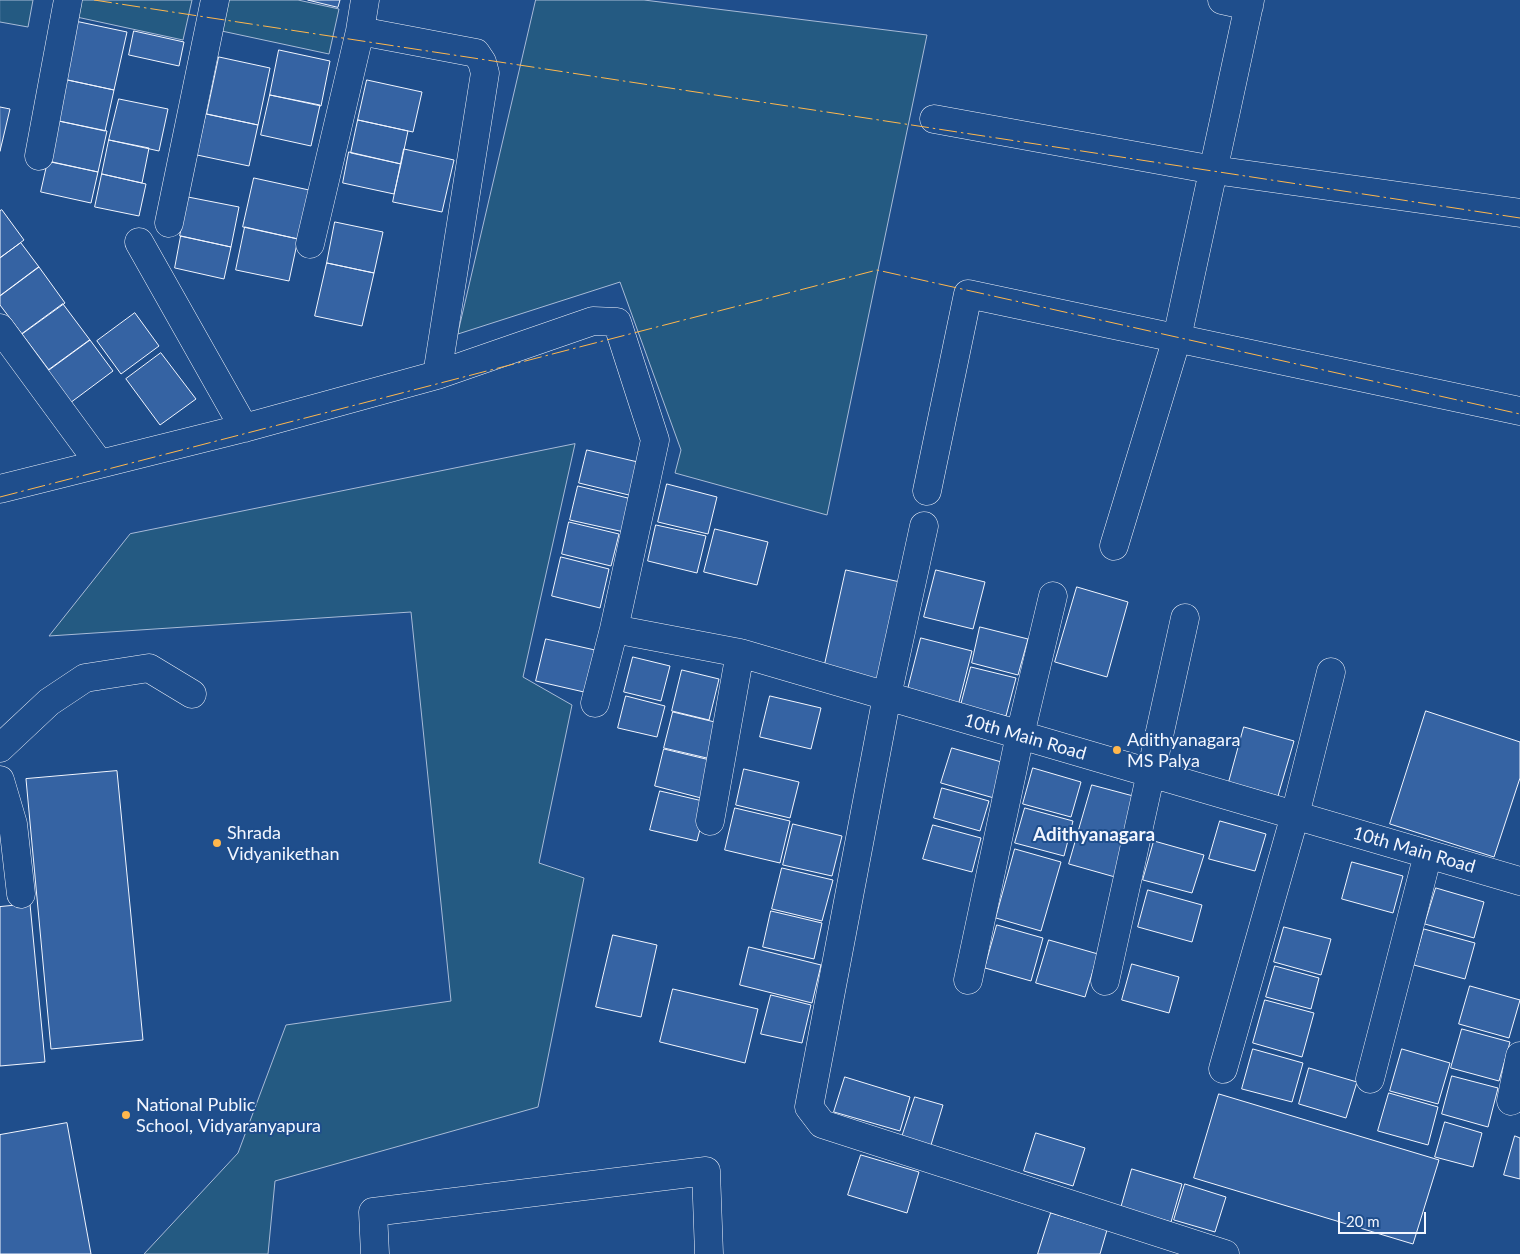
<!DOCTYPE html>
<html>
<head>
<meta charset="utf-8">
<style>
  body { margin:0 }
  #map { position:relative; width:1520px; height:1254px; overflow:hidden; background:#1f4e8c; font-family:Lato,sans-serif }
  canvas { display:block }
  .scale { position:absolute; left:1338px; top:1212px; width:88px; height:22px; box-sizing:border-box; border:2px solid #f2f6ff; border-top:0; padding-left:6px; font-size:15px; line-height:18px; white-space:nowrap; color:#f2f6ff; -webkit-text-stroke:4px #1f4e8c; paint-order:stroke }
</style>
</head>
<body>
<div id="map">
<canvas width="1520" height="1254"></canvas>
<div class="scale">20 m</div>
</div>
<script>
const context = document.querySelector('canvas').getContext('2d');
context.lineJoin = 'round';
function paint(path, color) { context.fillStyle = color; context.fill(path, 'evenodd'); }
function stroke(path, color, width, dash) { context.strokeStyle = color; context.lineWidth = width; context.lineCap = dash ? 'butt' : 'round'; context.setLineDash(dash || []); context.stroke(path); }
function drawText(font, color, halo, rows, align = 'center') {
  context.font = font + ' Lato,sans-serif'; context.lineWidth = 4; context.setLineDash([]); context.textBaseline = 'middle'; context.strokeStyle = halo; context.fillStyle = color; for (const [text, x, y, turn = 0] of rows) {
    context.save(); context.translate(x, y); context.rotate((+turn || 0) * Math.PI / 180); context.textAlign = isNaN(turn) ? turn : align; if (halo) context.strokeText(text, 0, 0); context.fillText(text, 0, 0); context.restore();
  }
}
const green = new Path2D(`
  M0 0H33L28 27 0 22Z
  M75 0H192L183 40 72 16Z
  M223 0H298L339 9 329 54 217 30Z
  M536 0H644L927 35 827 515 675 473 681 450 620 282 458 334Z
  M575 444 523 677 572 705 539 863 584 878 538 1107 275 1181 268 1254H144L238 1153 286 1025 451 1001 411 612 49 636 130 534Z`);
const building = new Path2D(`
  M308 0H340L338 7Z
  M75 21 127 32 114 90 63 79Z
  M134 31 184 42 179 66 129 55Z
  M279 50 330 61 321 106 270 95Z
  M219 57 270 68 258 125 207 114Z
  M63 79 114 90 105 131 54 120Z
  M367 80 422 92 413 132 358 120Z
  M270 95 320 105 311 146 261 135Z
  M119 99 168 109 159 151 109 140Z
  M0 107 10 109 0 151Z
  M206 114 258 125 249 166 197 155Z
  M54 120 107 131 98 172 46 161Z
  M358 120 408 131 401 164 351 153Z
  M109 140 149 148 142 183 102 174Z
  M404 149 454 160 442 212 393 202Z
  M349 152 401 164 394 194 343 183Z
  M48 161 98 172 91 203 41 192Z
  M102 174 146 184 139 216 95 207Z
  M254 178 309 190 298 239 243 227Z
  M188 197 239 207 231 247 180 236Z
  M2 210 24 240 0 258V211Z
  M335 222 383 232 374 273 327 263Z
  M245 227 298 239 289 281 236 270Z
  M181 236 231 247 224 279 175 268Z
  M21 243 39 267 0 296V258Z
  M327 263 374 273 362 326 315 316Z
  M39 267 65 303 22 334 0 305V296Z
  M63 304 90 340 49 370 22 334Z
  M135 313 159 346 121 374 97 341Z
  M90 340 113 371 70 403 46 372Z
  M161 353 196 399 160 425 126 379Z
  M587 450 642 463 633 496 579 483Z
  M667 484 717 497 708 534 658 522Z
  M578 486 632 499 624 532 570 520Z
  M569 522 619 534 611 566 562 554Z
  M656 525 706 536 697 573 648 561Z
  M715 529 768 542 757 585 704 572Z
  M561 557 609 569 600 608 552 596Z
  M846 570 900 582 877 685 823 673Z
  M936 570 985 582 973 629 924 617Z
  M1077 587 1128 602 1107 677 1055 662Z
  M980 627 1028 639 1018 675 972 663Z
  M921 638 972 651 958 706 907 693Z
  M546 639 595 650 584 692 536 681Z
  M633 657 670 666 661 701 624 692Z
  M971 667 1016 678 1006 716 961 705Z
  M682 670 719 679 709 720 672 711Z
  M626 696 665 706 657 737 618 728Z
  M770 696 821 708 811 749 760 737Z
  M1426 711 1520 742V778L1494 857 1390 824Z
  M673 712 719 723 711 759 664 748Z
  M1244 727 1294 741 1278 796 1229 782Z
  M952 748 1005 763 994 798 941 783Z
  M664 749 710 760 701 798 655 786Z
  M1033 768 1081 782 1071 817 1023 804Z
  M744 769 799 782 790 818 736 805Z
  M117 771 143 1040 51 1049 26 779Z
  M1092 785 1137 797 1115 877 1069 864Z
  M942 788 989 801 980 831 934 818Z
  M660 791 707 802 697 841 650 830Z
  M735 808 790 821 780 863 725 850Z
  M1025 808 1073 821 1064 856 1015 843Z
  M1220 821 1266 834 1255 871 1209 859Z
  M793 824 842 836 832 876 783 865Z
  M933 825 981 838 972 872 923 859Z
  M1154 841 1204 855 1192 893 1143 880Z
  M1015 849 1061 862 1041 931 996 918Z
  M1352 862 1403 876 1393 913 1342 899Z
  M782 868 833 880 822 921 772 909Z
  M1436 888 1484 902 1474 938 1425 924Z
  M1148 890 1202 905 1192 942 1138 927Z
  M30 904 45 1062 0 1066V907Z
  M771 911 822 923 814 959 763 947Z
  M997 925 1043 938 1031 981 985 968Z
  M1284 927 1331 939 1321 975 1274 962Z
  M1424 929 1475 943 1465 979 1414 965Z
  M613 935 657 945 641 1017 596 1007Z
  M1049 940 1098 954 1085 997 1036 983Z
  M749 947 821 965 812 1003 740 985Z
  M1132 964 1179 977 1169 1013 1122 1000Z
  M1275 966 1319 978 1311 1009 1266 997Z
  M1470 986 1520 1000 1509 1038 1459 1024Z
  M673 989 758 1009 745 1063 660 1042Z
  M771 995 811 1005 802 1043 761 1034Z
  M1265 1000 1314 1013 1302 1057 1253 1043Z
  M1462 1029 1510 1042 1499 1081 1451 1068Z
  M1253 1049 1303 1063 1292 1102 1242 1089Z
  M1402 1049 1450 1063 1438 1104 1390 1091Z
  M1309 1068 1357 1082 1346 1118 1299 1104Z
  M1452 1076 1498 1088 1488 1127 1442 1114Z
  M845 1077 910 1097 900 1131 834 1112Z
  M1389 1093 1438 1107 1428 1145 1378 1131Z
  M1219 1094 1439 1160 1413 1244 1194 1178Z
  M915 1097 943 1105 931 1145 902 1137Z
  M1445 1122 1482 1133 1473 1167 1435 1157Z
  M67 1123 91 1254H0V1135Z
  M1036 1133 1085 1148 1073 1186 1024 1171Z
  M1515 1136 1520 1138V1179L1504 1175Z
  M861 1155 919 1172 907 1213 848 1195Z
  M1132 1169 1182 1184 1171 1222 1121 1208Z
  M1185 1184 1226 1197 1215 1232 1174 1220Z
  M1051 1213 1107 1230 1100 1254H1038Z`);
const minor = new Path2D(`
  M365 0 360 31 476 53 482 62 485 73 437 375
  M1222 0 1249 6
  M934 119 1214 170 1520 213
  M39 156 68 0
  M169 223 215 0
  M139 242 244 428
  M310 244 360 31
  M0 328 99 463
  M0 489 244 428 437 375 593 321 617 322 655 440 614 629 595 703
  M927 491 968 294 1520 411
  M924 526 887 696 809 1107 822 1124 1225 1254
  M1114 546 1177 338 1250 0
  M614 629 740 653 1520 881
  M0 748 49 702 85 678 149 668 192 694
  M0 780 13 824 21 894
  M710 821 740 653
  M968 980 1020 735 1053 596
  M1105 981 1185 618
  M1223 1069 1295 815 1331 672
  M1370 1079 1428 854
  M1511 1101 1520 1056
  M375 1254 373 1212 706 1171 709 1254`);
const power = new Path2D(`
  M94 0 1520 218
  M0 497 877 270 1520 414`);
const markers = [
  [1117,750,5,"#ffb74d"],
  [217,843,5,"#ffb74d"],
  [126,1115,5,"#ffb74d"]
];
const streetNames = [
  ["10th Main Road",1025,737,16],
  ["10th Main Road",1414,850,16]
];
const poiNames = [
  ["Adithyanagara",1127,740],
  ["MS Palya",1127,761],
  ["Shrada",227,833],
  ["Vidyanikethan",227,854],
  ["National Public",136,1105],
  ["School, Vidyaranyapura",136,1126]
];
const neighbourhoodNames = [
  ["Adithyanagara",1094,835]
];
paint(green, '#245a82');
stroke(green, '#a8bbd7', 1);
paint(building, '#3563a3');
stroke(building, '#f2f6ff', 1);
stroke(minor, '#f2f6ff', 29);
stroke(minor, '#1f4e8c', 28);
stroke(power, '#ffb74d', 1, [18, 4, 2.5, 4]);
for (const [x, y, r, color] of markers) { const dot = new Path2D(); dot.arc(x, y, r, 0, 2 * Math.PI); context.fillStyle = color; context.fill(dot); stroke(dot, '#1f4e8c', 2); }
drawText('18px', '#f2f6ff', '#1f4e8c', streetNames);
drawText('18px', '#f2f6ff', '#1f4e8c', poiNames, 'left');
drawText('bold 19px', '#f2f6ff', '#1f4e8c', neighbourhoodNames);
</script>
</body>
</html>
